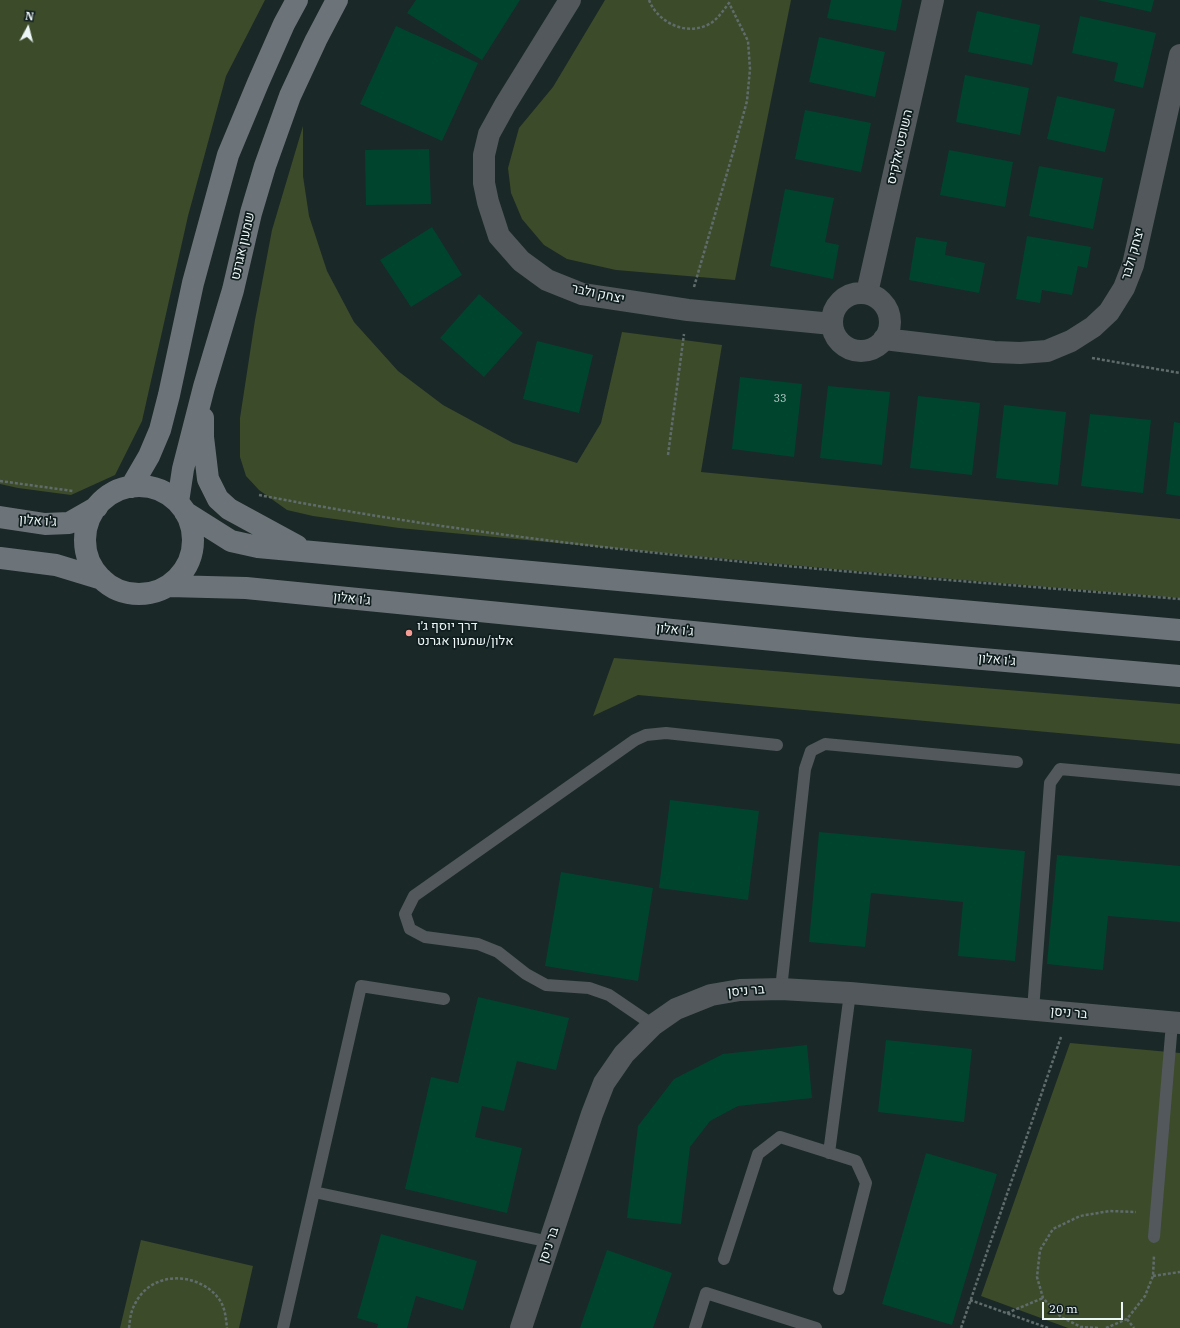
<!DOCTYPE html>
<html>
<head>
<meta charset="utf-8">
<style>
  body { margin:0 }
  #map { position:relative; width:1180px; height:1328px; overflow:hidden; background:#1a2828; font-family:"IBM Plex Serif",serif }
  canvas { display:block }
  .north { position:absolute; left:8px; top:8px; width:40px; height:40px; -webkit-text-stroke:3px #101e1f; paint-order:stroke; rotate:7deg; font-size:11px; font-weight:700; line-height:16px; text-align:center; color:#eef7f7 }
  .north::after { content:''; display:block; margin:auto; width:14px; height:18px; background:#eef7f7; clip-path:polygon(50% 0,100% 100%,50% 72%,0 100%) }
  .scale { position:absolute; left:1042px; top:1302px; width:81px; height:18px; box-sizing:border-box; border:2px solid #eef7f7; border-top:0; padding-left:5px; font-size:12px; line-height:14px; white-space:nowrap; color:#eef7f7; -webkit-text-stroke:3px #101e1f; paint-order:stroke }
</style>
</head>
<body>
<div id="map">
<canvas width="1180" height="1328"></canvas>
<div class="north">N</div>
<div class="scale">20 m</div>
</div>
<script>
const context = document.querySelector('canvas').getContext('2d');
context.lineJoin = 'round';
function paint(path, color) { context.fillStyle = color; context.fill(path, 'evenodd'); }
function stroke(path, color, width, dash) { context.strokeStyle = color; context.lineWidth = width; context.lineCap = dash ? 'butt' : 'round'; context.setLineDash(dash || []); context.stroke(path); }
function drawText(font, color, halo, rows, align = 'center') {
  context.font = font + ' "IBM Plex Serif",Heebo,serif'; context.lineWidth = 3.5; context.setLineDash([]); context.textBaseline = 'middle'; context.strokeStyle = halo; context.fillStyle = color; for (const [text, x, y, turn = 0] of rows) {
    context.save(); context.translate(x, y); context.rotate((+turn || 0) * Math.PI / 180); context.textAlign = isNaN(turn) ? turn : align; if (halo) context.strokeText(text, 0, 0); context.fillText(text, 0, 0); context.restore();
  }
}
const green = new Path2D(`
  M0 0H265L226 76 188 216 142 421 115 475 71 495 18 488 0 484Z
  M605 0H791L735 280 616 270 567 259 544 245 522 219 511 193 508 168 519 128 553 87Z
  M303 126V176L309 216 327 271 354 322 398 371 443 405 513 443 577 463 601 423 622 332 722 345 701 472 1180 519V598L844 570 399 528 313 516 287 510 259 490 246 476 240 457V418L255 320 272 230Z
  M614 658 1180 704V744L638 695 593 716Z
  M1070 1043 1180 1053V1328H1068L981 1296Z
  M141 1240 253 1266 239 1328H120Z`);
const building = new Path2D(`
  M416 0H520L482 60 407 13Z
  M831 0H902L896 31 827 18Z
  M1097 0H1154L1151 12Z
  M977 11 1040 25 1032 65 968 52Z
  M1080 16 1156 33 1143 88 1114 81 1118 63 1072 53Z
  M396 26 478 63 442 141 360 104Z
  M819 37 885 52 875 97 809 82Z
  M965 75 1029 88 1020 135 956 122Z
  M1057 96 1115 109 1105 152 1047 139Z
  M805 110 871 123 861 172 795 159Z
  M429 149 431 204 366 205 365 150Z
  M949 150 1013 162 1005 207 940 195Z
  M1039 166 1103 178 1093 229 1029 216Z
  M785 189 834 198 825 242 839 245 833 279 770 266Z
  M432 227 462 275 411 307 380 260Z
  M1027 236 1091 247 1087 268 1078 266 1072 295 1042 290 1040 303 1016 299Z
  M916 237 947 242 945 255 985 263 979 293 909 280Z
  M479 294 523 333 484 377 440 338Z
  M537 341 593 355 579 413 523 399Z
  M740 377 802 384 794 457 732 449Z
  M828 386 890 392 882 465 820 458Z
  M918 396 980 403 972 475 910 468Z
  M1004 405 1066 412 1058 485 996 478Z
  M1090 414 1151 420 1143 493 1081 486Z
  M1174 422 1180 423V496L1166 494Z
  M670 800 759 811 748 900 659 888Z
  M819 832 1025 851 1015 961 958 956 963 902 871 893 865 947 809 942Z
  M1057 855 1180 866V922L1108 916 1103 970 1047 964Z
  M561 872 653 888 638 981 545 966Z
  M478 997 569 1018 556 1070 517 1061 504 1111 482 1106 475 1137 522 1148 507 1213 405 1189 431 1077 458 1083Z
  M886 1040 972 1049 964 1122 878 1112Z
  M807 1045 812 1098 738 1106 710 1121 690 1147 681 1224 627 1218 638 1126 674 1079 723 1054Z
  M926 1153 997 1174 952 1325 882 1304Z
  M381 1234 477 1261 463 1310 416 1296 407 1328H377L378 1324 357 1318Z
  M607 1250 672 1273 653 1328H580Z`);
const path = new Path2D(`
  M649 0C657 21 683 35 705 26 716 22 722 12 729 3L730 0
  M694 287 734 149 747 101 750 69 748 41 729 3
  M1092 358 1180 373
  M668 455 684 334
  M0 481 73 491
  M259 495C563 554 872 573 1180 599
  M1153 1276 1180 1272
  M970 1300 1048 1328
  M1007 1313 1043 1298
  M1127 1319 1134 1328
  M129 1328C130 1318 131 1310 136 1302 153 1270 199 1272 219 1299 225 1307 226 1318 227 1328
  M961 1328 1061 1037
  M1098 1328 1081 1327 1061 1317 1043 1298 1037 1277 1040 1250 1053 1229 1080 1216 1110 1211 1136 1212
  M1106 1328 1127 1319 1145 1296 1153 1276 1154 1256`);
const lane = new Path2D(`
  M781 989 805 769 811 751 825 744 1017 762
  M1033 1010 1050 783 1060 769 1180 780
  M653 1025 609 995 589 988 546 985 526 974 498 952 478 944 425 937 410 929 405 914 414 896 635 740 646 735 666 733 777 745
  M829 1153 850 993
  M314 1192 550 1242
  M1154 1237 1172 1023
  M724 1259 758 1154 780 1137 856 1161 866 1183 839 1289
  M283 1328 361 986 444 999
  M695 1328 706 1293 816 1328`);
const street = new Path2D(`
  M570 0 505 105 489 134 484 155V183L488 202 499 236 521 261 547 280 582 294 688 310 832 324
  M867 293 933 0
  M832 322a29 29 0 1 1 58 0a29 29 0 1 1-58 0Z
  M884 339 994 352 1020 353 1047 351 1071 341 1093 327 1109 312 1124 288 1133 265 1180 55
  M521 1328 592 1114 604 1083 624 1054 653 1025 676 1009 711 995 740 990 781 989 850 993 1180 1023`);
const secondary = new Path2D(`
  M203 418V437L208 479 218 499 229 509 297 546
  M85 540a54 54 0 1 1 108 0a54 54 0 1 1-108 0Z
  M131 487 149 456 160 430 169 395 193 283 228 155 258 83 284 24 297 0
  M178 502 183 469 204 387 233 290 251 213 265 166 290 96 316 40 337 0
  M185 512 231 541 258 547 859 602 1180 630
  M0 517 45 524 69 523 97 507
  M0 558 56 565 102 579
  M169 586 246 588 855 648 1180 676`);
const markers = [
  [409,633,4,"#f59c95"]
];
const numberNames = [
  ["33",780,399]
];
const streetNames = [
  ["השופט אלקיס",900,147,-77],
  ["שמעון אגרנט",243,246,-77],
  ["יצחק ולבר",1133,254,-74],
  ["יצחק ולבר",598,294,12],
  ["ג'ו אלון",38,521,4],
  ["ג'ו אלון",352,599,6],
  ["ג'ו אלון",675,630,6],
  ["ג'ו אלון",997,660,5],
  ["בר ניסן",746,991,-5],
  ["בר ניסן",1069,1013,5],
  ["בר ניסן",549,1245,-71]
];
const poiNames = [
  ["דרך יוסף ג׳ו",417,626],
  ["אלון/שמעון אגרנט",417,641]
];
paint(green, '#3c4b2a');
paint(building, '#01442e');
stroke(path, '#606c6c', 2.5, [3, 2]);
stroke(lane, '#52585b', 12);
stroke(street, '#52585b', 22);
stroke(secondary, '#6c7479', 22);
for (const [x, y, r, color] of markers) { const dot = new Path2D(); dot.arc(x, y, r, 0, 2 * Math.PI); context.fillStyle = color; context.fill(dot); stroke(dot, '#101e1f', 1.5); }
drawText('11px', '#b3cac5', null, numberNames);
drawText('13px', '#eef7f7', '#101e1f', streetNames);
drawText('13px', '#eef7f7', '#101e1f', poiNames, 'left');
</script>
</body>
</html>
